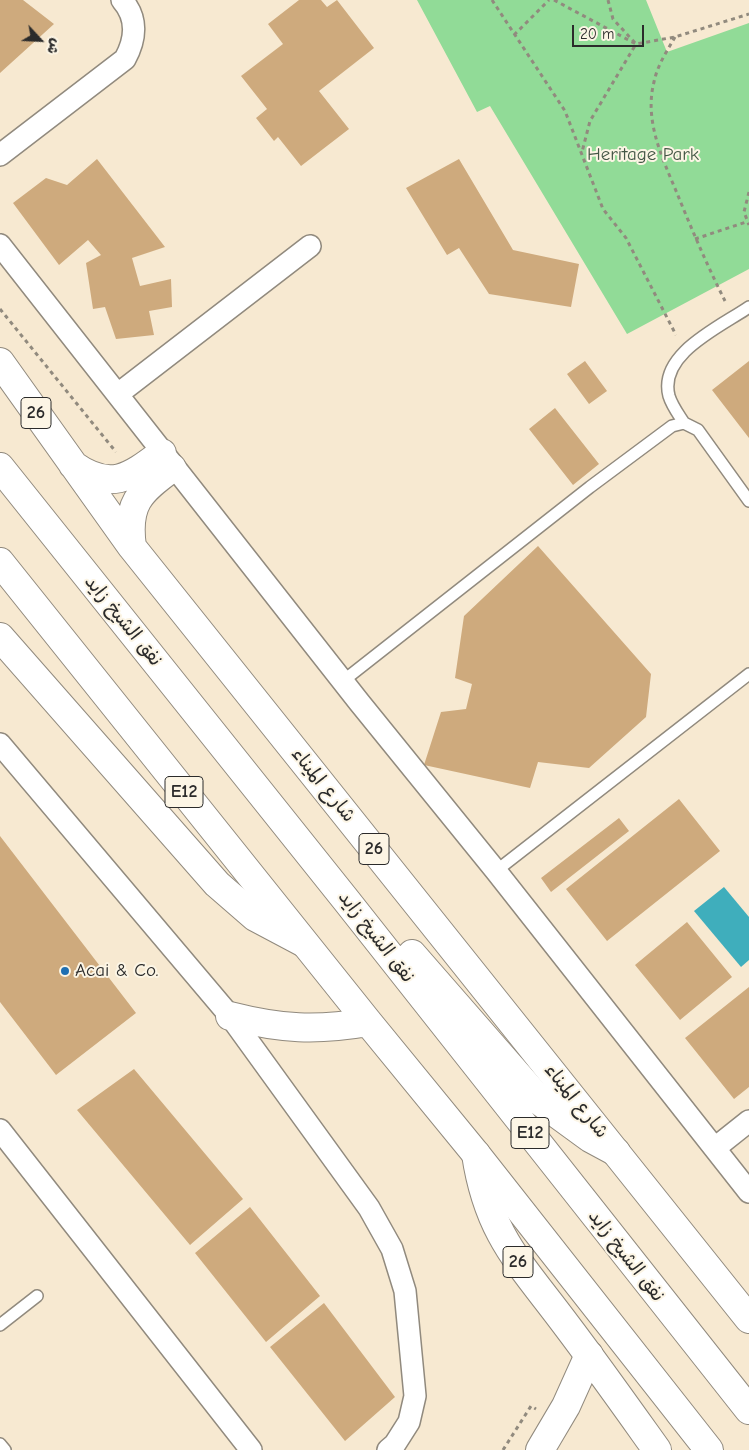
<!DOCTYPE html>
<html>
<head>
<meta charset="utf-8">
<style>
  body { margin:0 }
  #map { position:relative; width:749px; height:1450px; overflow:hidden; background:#f7e9d1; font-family:"Comic Neue","Playpen Sans Arabic",sans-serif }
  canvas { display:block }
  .north { position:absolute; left:15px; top:15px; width:50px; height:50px; -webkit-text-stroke:4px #fcf5e5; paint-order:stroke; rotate:115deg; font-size:14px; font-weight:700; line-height:20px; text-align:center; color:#2b2b2b }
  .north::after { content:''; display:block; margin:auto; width:18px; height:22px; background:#2b2b2b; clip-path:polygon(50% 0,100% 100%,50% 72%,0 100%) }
  .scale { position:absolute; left:572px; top:25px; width:72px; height:22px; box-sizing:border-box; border:2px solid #2b2b2b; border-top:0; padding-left:6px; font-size:15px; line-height:18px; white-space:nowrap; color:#2b2b2b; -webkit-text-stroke:4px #fcf5e5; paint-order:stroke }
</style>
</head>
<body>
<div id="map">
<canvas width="749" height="1450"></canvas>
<div class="north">ش</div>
<div class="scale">20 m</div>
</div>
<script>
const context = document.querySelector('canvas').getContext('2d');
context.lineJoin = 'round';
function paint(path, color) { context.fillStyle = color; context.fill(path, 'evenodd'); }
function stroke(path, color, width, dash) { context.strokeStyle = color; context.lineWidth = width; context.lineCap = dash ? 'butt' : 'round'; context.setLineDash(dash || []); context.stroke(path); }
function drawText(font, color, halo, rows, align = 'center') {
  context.font = font + ' "Comic Neue","Playpen Sans Arabic",sans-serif'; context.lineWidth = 4; context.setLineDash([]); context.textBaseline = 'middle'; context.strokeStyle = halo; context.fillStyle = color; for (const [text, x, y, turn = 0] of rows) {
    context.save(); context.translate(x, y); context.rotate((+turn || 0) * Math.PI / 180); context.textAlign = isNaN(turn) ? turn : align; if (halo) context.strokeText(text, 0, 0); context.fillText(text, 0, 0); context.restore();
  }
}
const green = new Path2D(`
  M417 0H646L667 52 749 23V269L627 334 490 106 477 112Z`);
const water = new Path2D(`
  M724 887 749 917V960L741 967 694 911Z`);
const building = new Path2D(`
  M0 0H23L54 24 0 73Z
  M299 0H321L327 7 337 0 374 48 319 91 349 129 301 166 278 137 274 141 256 118 267 109 241 76 283 44 268 24Z
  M97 159 165 247 132 258 140 286 171 279 172 307 149 311 154 335 116 339 105 307 93 309 86 263 101 255 88 240 59 265 13 203 46 178 67 185Z
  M459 159 513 250 579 264 571 307 489 294 459 248 447 255 406 188Z
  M585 361 607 391 589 404 567 374Z
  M749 361V438L712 390Z
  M555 408 599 464 573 485 529 429Z
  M538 546 651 674 646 717 589 768 538 762 530 788 424 765 441 712 466 709 472 684 455 678 464 616Z
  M679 799 720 851 607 941 566 889Z
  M619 818 629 831 551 892 541 878Z
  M0 836 136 1013 56 1075 0 1002Z
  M687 922 732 977 680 1020 635 965Z
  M749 987V1087L734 1099 685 1038Z
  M134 1069 243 1199 190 1245 77 1110Z
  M250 1207 320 1296 266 1342 195 1253Z
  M324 1303 395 1397 345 1441 270 1347Z`);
const path = new Path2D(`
  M492 0 565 111 603 209 626 238 676 335
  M554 0 636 44 590 121 582 152
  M608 0 613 19 636 44 675 37 749 14
  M514 35 549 0
  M675 37C667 51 657 66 654 82 643 124 666 165 681 203 695 237 709 269 725 301
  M749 192 744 212 749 225
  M695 239 746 222
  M0 309 116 452
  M503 1450 531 1406 536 1409`);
const service = new Path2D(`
  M684 423C679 415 672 406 669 396 658 354 720 327 749 307
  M343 681 590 487 672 426 684 423 698 430 749 501
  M496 871 749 674
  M0 1325 37 1296
  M0 1444 5 1450`);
const minor = new Path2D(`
  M0 155 125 59C136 39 138 18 122 0
  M0 245 359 702 496 871 749 1192
  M118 394 310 246
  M0 744 230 1016 369 1208 392 1249 405 1291 415 1396 409 1422 395 1444 388 1450
  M0 1130 251 1450
  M715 1148 749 1121`);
const secondary = new Path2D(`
  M540 1450 566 1406 589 1355`);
const primary = new Path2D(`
  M0 362 132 547 749 1319
  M73 465C111 492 130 477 162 453
  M132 547C126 504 139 492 172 468
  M0 637 217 884 255 917 304 943
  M476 1154C488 1235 521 1264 567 1326 598 1367 627 1408 657 1450`);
const motorway = new Path2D(`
  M0 467 346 900 749 1410
  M0 562 368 1022 476 1154 709 1450
  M412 954 542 1103 590 1138 616 1152
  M230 1016C281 1029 316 1031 368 1022`);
const markers = [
  [65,971,5,"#1f6fb2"]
];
const shields = [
  [36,413,30],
  [184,792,38],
  [374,849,30],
  [530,1133,38],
  [518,1262,30]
];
const shieldNames = [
  ["26",36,413],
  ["E12",184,792],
  ["26",374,849],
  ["E12",530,1133],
  ["26",518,1262]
];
const parkNames = [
  ["Heritage Park",643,155]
];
const streetNames = [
  ["نفق الشيخ زايد",123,621,51],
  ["شارع الميناء",323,785,51],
  ["نفق الشيخ زايد",376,937,52],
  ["شارع الميناء",576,1101,51],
  ["نفق الشيخ زايد",626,1256,52]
];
const poiNames = [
  ["Acai & Co.",75,971]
];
paint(green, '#91db97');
paint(water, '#3faebc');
paint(building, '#ceaa7d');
stroke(service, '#918a7e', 14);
stroke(minor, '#918a7e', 24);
stroke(secondary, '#918a7e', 30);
stroke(primary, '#918a7e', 30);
stroke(motorway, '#918a7e', 30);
stroke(path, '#918a7e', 3, [4, 4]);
stroke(service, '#fff', 11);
stroke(minor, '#fff', 21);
stroke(secondary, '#fff', 28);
stroke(primary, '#fff', 28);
stroke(motorway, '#fff', 28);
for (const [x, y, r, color] of markers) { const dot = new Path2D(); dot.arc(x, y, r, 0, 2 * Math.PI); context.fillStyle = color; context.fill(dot); stroke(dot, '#fcf5e5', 2); }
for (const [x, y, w] of shields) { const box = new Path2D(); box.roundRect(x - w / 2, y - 15.5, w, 31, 4); context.fillStyle = '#fcf5e5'; context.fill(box); stroke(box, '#2b2b2b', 1); }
drawText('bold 18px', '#2b2b2b', null, shieldNames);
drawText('19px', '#445746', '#fcf5e5', parkNames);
drawText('19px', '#2b2b2b', '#fcf5e5', streetNames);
drawText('19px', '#2b2b2b', '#fcf5e5', poiNames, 'left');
</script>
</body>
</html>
